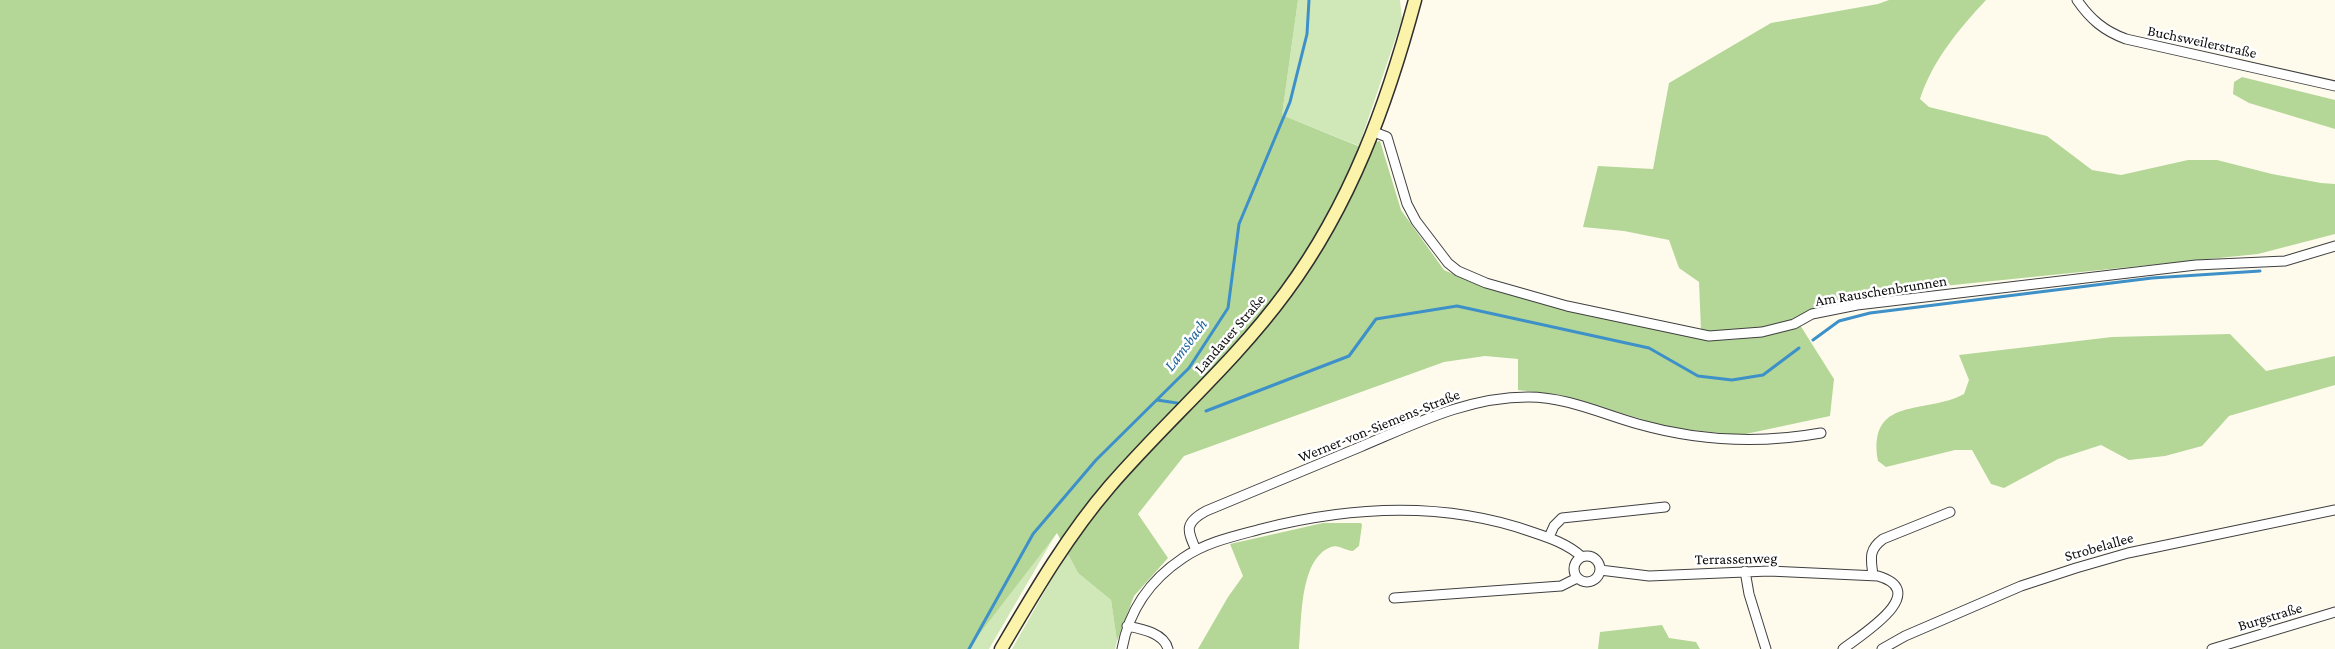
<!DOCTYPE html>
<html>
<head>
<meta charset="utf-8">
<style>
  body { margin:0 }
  canvas { display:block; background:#fefbed }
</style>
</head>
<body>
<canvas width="2335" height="649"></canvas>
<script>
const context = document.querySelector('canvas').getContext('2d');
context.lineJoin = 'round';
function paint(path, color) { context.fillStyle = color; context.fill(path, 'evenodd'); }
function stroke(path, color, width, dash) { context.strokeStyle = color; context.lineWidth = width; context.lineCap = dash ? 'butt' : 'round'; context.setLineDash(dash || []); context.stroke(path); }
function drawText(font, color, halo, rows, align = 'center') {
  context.font = font + ' "Crimson Pro",serif'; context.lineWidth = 5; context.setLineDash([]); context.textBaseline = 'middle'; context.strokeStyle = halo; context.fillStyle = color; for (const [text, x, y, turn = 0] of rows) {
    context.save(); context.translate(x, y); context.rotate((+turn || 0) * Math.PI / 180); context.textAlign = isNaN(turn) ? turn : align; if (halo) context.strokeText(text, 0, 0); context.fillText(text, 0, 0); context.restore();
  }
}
const green = new Path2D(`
  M1298 0H1400L1402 19 1359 146 1282 115Z
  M1057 532 989 649H968Z
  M1067 552 1078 573 1111 600 1117 641 1115 649H1012Z`);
const forest = new Path2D(`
  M0 0H1298L1282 115 1358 146 1380 141 1401 210 1444 270 1485 288 1610 319 1704 339 1731 340 1757 336 1800 325 1834 379 1830 416 1741 435 1671 428 1560 395 1518 390V359L1485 356 1444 362 1184 456 1138 514 1168 558 1134 596 1117 641 1111 600 1078 573 1057 533 968 649H0Z
  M1889 0H1986C1958 30 1933 60 1920 99L1929 107 2047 136 2092 170 2121 175 2188 160H2217L2272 174 2321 183 2335 184V234L2258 254 1924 288 1852 298 1802 318 1779 324 1744 331 1711 333 1701 330 1699 282 1679 268 1669 240 1624 231 1583 227 1598 166 1653 169 1669 83 1771 23 1878 4Z
  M2242 77 2335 100V129L2249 103 2233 94 2234 82Z
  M2230 334 2266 371 2335 356V385L2229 416 2202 446 2165 456 2129 460 2101 445 2058 459 2004 488 1991 484 1972 450H1955L1886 467 1878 461C1867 395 1926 415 1964 394L1969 380 1959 355 2112 337Z
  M1323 523H1361L1362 525 1359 546 1353 551C1346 551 1338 544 1331 547 1299 559 1302 621 1299 649H1198L1228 597 1243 576 1230 544Z
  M1662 625 1669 638 1696 642 1700 649H1598L1600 632Z`);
const stream = new Path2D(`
  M1813 340 1839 321 1870 313 2152 278 2260 271
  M1157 400 1177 403
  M1206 411 1349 356 1376 319 1457 306 1649 348 1698 376 1732 380 1763 375 1799 348
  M969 649 1033 534 1096 460 1189 368 1228 308 1239 224 1290 102 1307 34 1309 0`);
const minor = new Path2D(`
  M2077 0C2090 19 2104 31 2126 39L2335 86
  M1374 132 1387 137 1407 204 1416 221 1448 263 1458 271 1486 283 1567 306 1709 336 1762 332 1794 324 1812 314 1857 305 2196 265 2285 261 2335 246
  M1549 537 1554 526 1562 518 1665 507
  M1196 550C1187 530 1184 523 1206 511 1257 490 1308 469 1360 447 1415 424 1467 397 1528 397 1567 397 1602 414 1638 424 1698 441 1760 444 1821 433
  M1574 569a13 13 0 1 1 26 0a13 13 0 1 1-26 0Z
  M1600 570 1649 576 1769 571 1878 576C1932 592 1861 635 1843 649
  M1745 571 1749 594 1766 649
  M1873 575C1871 559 1868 550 1883 539L1950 512
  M1394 598 1561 586 1577 578
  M1127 626C1142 629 1164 633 1168 649
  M1122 649C1129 610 1150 580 1183 558 1206 542 1235 536 1261 529 1351 506 1444 501 1532 532 1550 538 1568 544 1582 557
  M1882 649 1905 636 2021 586 2076 568 2128 553 2335 510
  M2212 649 2335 612`);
const secondary = new Path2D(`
  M1001 649C1034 593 1067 536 1110 486 1167 420 1234 363 1286 292 1351 204 1387 104 1415 0`);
const streetNames = [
  ["Buchsweilerstraße",2202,42,12],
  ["Am Rauschenbrunnen",1881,291,-9],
  ["Landauer Straße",1230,334,-49],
  ["Werner-von-Siemens-Straße",1379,426,-22],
  ["Strobelallee",2099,547,-16],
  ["Terrassenweg",1736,559,-1],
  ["Burgstraße",2270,617,-17]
];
const waterNames = [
  ["Lamsbach",1186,345,-53]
];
paint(green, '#d0e7b8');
paint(forest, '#b4d798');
stroke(stream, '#3d90c8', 3);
stroke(minor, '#404040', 11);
stroke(secondary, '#2f2f2f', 15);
stroke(minor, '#fff', 9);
stroke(secondary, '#fcf3aa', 12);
drawText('15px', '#0d0d0d', '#fff', streetNames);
drawText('italic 16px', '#1b629a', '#fff', waterNames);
</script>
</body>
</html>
